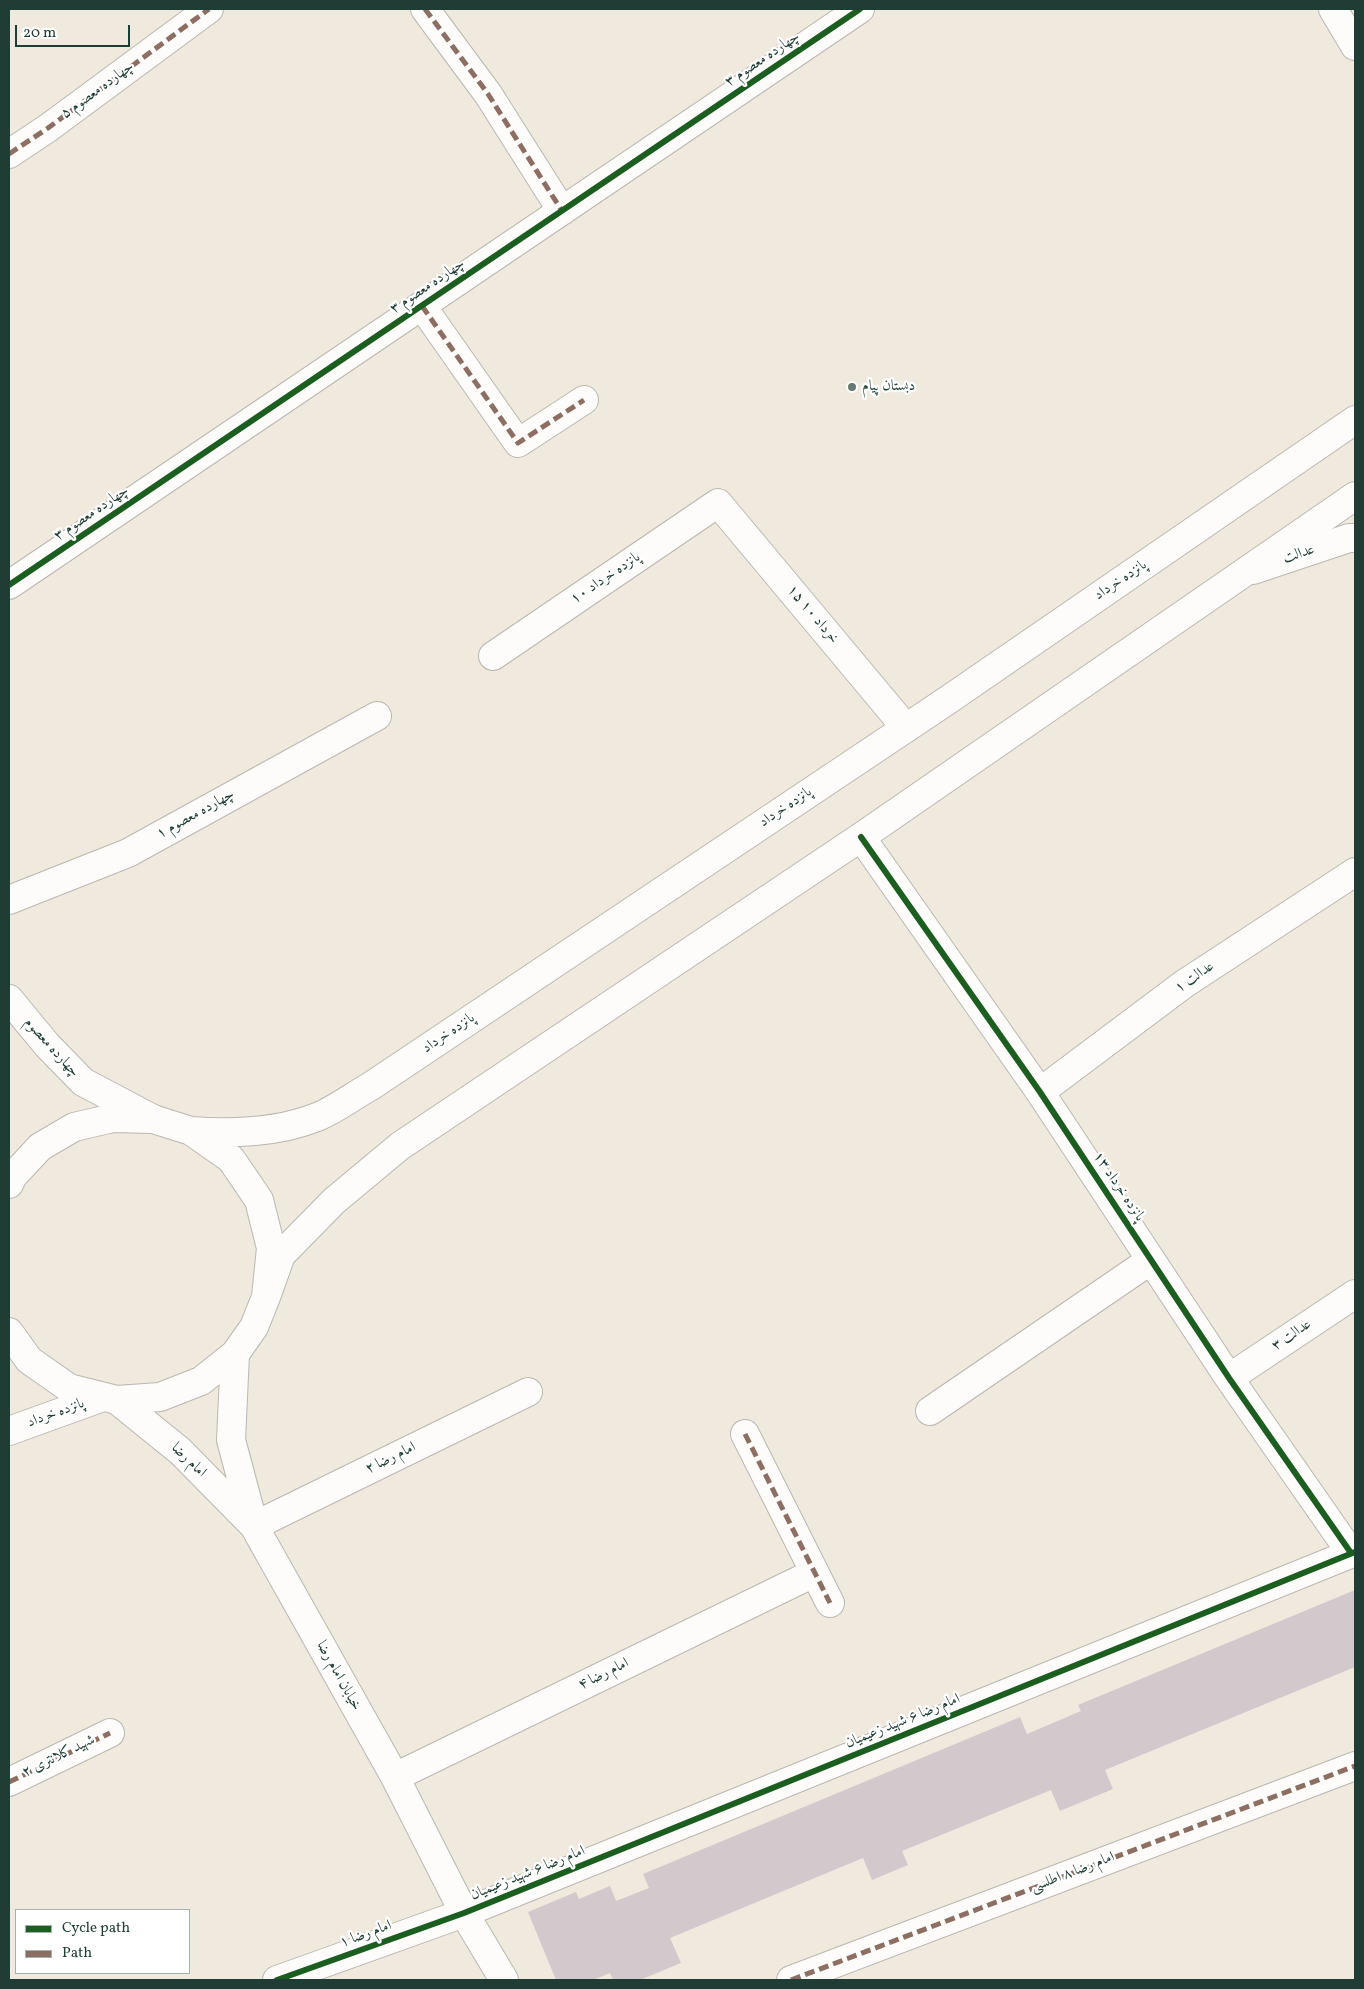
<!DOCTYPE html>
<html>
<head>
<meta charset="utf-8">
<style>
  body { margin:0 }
  #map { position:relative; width:1364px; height:1989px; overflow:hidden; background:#efe9de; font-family:Vollkorn,serif }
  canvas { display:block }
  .frame { position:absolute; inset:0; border:10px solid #1f3d34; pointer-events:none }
  .legend { position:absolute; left:15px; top:1909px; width:175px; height:65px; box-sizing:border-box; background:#fff; border:1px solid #a5b1ae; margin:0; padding:6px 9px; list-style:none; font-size:15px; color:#1f3d34 }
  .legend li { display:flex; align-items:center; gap:10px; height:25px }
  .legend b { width:25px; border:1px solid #a5b1ae }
  .scale { position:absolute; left:15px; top:25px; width:115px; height:22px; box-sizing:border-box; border:2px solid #1f3d34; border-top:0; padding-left:6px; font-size:15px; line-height:18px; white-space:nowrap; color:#1f3d34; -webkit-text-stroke:4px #fff; paint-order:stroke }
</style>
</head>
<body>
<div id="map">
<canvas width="1364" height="1989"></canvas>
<div class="frame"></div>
<ul class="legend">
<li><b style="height:6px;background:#1b5e20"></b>Cycle path</li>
<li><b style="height:6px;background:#8d6e63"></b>Path</li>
</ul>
<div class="scale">20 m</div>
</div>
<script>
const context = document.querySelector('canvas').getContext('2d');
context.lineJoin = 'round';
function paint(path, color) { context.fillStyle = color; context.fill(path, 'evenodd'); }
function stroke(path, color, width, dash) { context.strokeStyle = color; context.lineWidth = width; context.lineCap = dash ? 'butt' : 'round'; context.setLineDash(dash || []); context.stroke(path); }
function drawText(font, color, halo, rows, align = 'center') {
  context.font = font + ' Vollkorn,Amiri,serif'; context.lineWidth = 4.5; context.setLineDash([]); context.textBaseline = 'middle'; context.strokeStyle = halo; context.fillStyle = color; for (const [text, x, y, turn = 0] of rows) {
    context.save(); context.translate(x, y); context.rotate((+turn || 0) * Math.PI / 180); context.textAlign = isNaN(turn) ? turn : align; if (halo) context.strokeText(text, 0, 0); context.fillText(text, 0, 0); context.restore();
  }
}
const building = new Path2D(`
  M1355 1590V1667L1105 1770 1113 1789 1060 1811 1051 1790 902 1851 908 1865 872 1880 863 1858 670 1938 681 1963 640 1980H613L610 1973 593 1980H556L528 1912 576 1892 579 1899 610 1886 616 1901 649 1888 643 1874 1020 1717 1027 1734 1081 1711 1078 1705Z`);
const minor = new Path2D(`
  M425 9 488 94 562 211
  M1333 9 1355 46
  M9 154 48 128 209 9
  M422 306 518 443 584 400
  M1253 570 1349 538H1355
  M9 585 860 9
  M493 656 718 503 906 728
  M861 837 1040 1092 1229 1378 1351 1553
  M9 900 128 853 377 716
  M9 999 47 1045 83 1082 153 1119
  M1040 1092 1184 984 1355 872
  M235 1354 231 1440 254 1526 395 1777 464 1913 504 1980
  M1229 1378 1355 1294
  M117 1400 180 1451 253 1525
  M930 1411 1151 1260
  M745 1434 830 1603
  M254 1526 528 1392
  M395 1777 814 1573
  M9 1782 110 1733
  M277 1980 464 1913 1355 1552
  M791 1980 1355 1766`);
const major = new Path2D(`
  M191 1131C233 1134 277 1133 317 1117 335 1110 353 1096 371 1086L948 700 1355 420
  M9 1184 13 1176 40 1147 74 1127 113 1118 153 1119 191 1131 231 1159 259 1200 271 1248 266 1297 254 1327 235 1354 201 1381 160 1397 117 1400 69 1388 29 1360 9 1332
  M266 1297 281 1255 334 1201 400 1146 861 837 1355 496
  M9 1431 103 1397`);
const quiet = new Path2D(`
  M425 9 488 94 562 211
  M9 154 48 128 209 9
  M422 306 518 443 584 400
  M745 1434 830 1603
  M9 1782 110 1733
  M791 1980 1355 1766`);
const cycleway = new Path2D(`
  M9 585 860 9
  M861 837 1040 1092 1229 1378 1351 1553
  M277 1980 464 1913 1355 1552`);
const markers = [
  [852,387,5,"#687970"]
];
const streetNames = [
  ["چهارده معصوم ۳",763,60,-34],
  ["چهارده معصوم ۵",98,91,-36],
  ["چهارده معصوم ۳",428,287,-34],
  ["چهارده معصوم ۳",92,514,-34],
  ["عدالت",1299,555,-18],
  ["پانزده خرداد ۱۰",606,579,-34],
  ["پانزده خرداد",1121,581,-34],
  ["۱۵ خرداد ۱۰",812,615,50],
  ["پانزده خرداد",786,808,-34],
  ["چهارده معصوم ۱",196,815,-29],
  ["عدالت ۱",1195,978,-34],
  ["پانزده خرداد",449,1034,-34],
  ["چهارده معصوم",51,1048,48],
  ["پانزده خرداد ۱۳",1118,1187,56],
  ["عدالت ۳",1292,1336,-34],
  ["پانزده خرداد",56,1414,-20],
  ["امام رضا ۲",391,1459,-26],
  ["امام رضا",188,1461,44],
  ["امام رضا ۴",604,1675,-26],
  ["خیابان امام رضا",338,1676,61],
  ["امام رضا ۶ شهید زعیمیان",903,1722,-22],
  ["شهید کلانتری ۲",59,1757,-26],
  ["امام رضا ۸ اطلسی",1073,1873,-21],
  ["امام رضا ۶ شهید زعیمیان",528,1874,-22],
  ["امام رضا ۱",366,1935,-20]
];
const poiNames = [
  ["دبستان پیام",862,387]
];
paint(building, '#d2c9cd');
stroke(minor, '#b9b8b0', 30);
stroke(major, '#b9b8b0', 30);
stroke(minor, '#fdfcfa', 28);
stroke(major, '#fdfcfa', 28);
stroke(quiet, '#8d6e63', 5, [10, 5]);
stroke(cycleway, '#1b5e20', 6);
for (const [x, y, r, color] of markers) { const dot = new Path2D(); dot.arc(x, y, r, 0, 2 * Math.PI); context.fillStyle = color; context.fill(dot); stroke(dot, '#fff', 2); }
drawText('15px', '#1f3d34', '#fff', streetNames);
drawText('15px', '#1f3d34', '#fff', poiNames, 'left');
</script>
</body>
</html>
